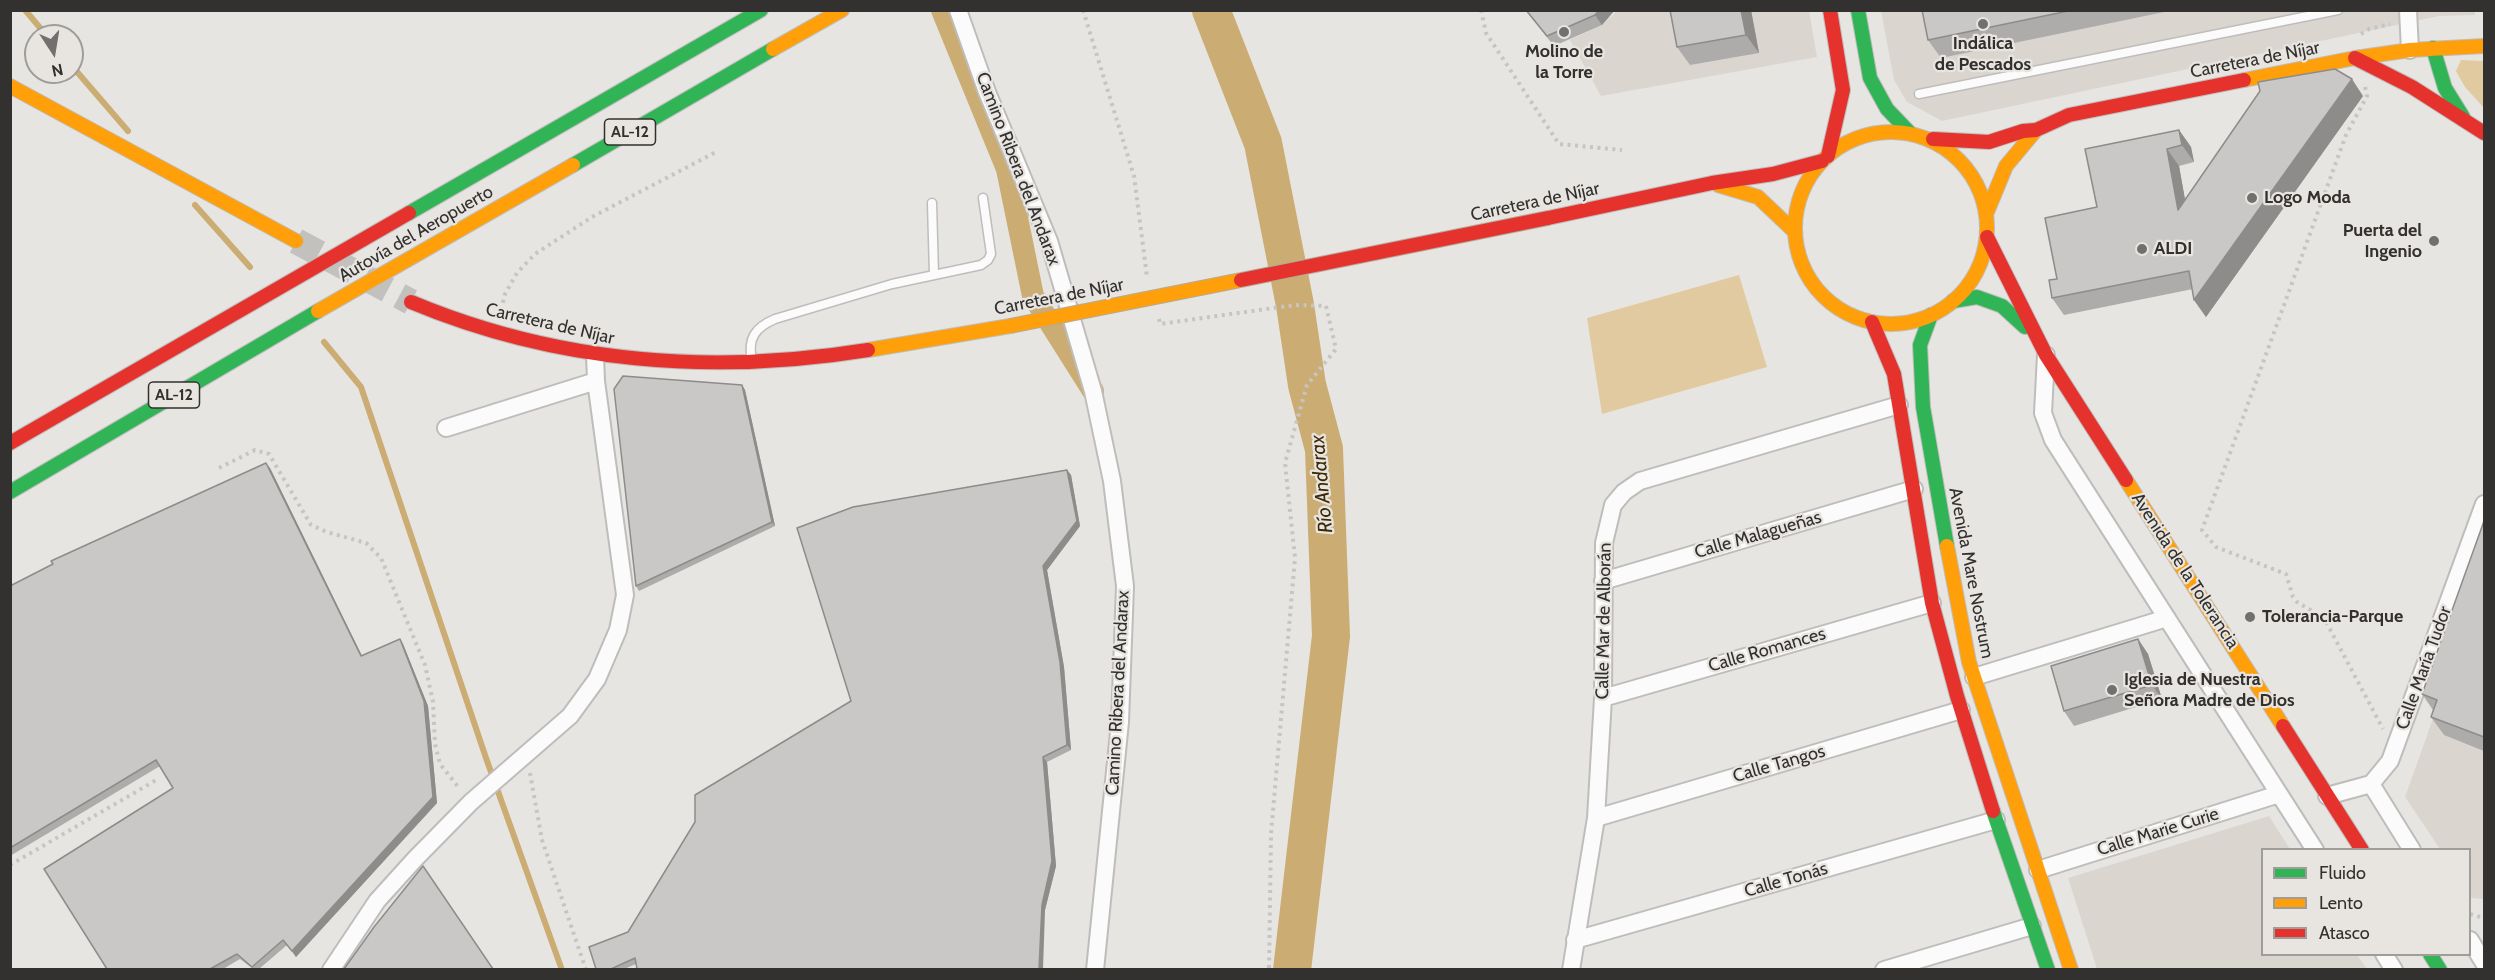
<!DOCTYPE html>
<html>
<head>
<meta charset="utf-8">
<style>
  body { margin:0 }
  #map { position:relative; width:2495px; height:980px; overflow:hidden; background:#e7e5e2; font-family:Cabin,sans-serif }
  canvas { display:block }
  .frame { position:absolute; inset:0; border:12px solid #32312f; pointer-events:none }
  .legend { position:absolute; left:2261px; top:848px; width:210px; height:108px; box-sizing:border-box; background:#e8e5e1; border:2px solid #9f9d9a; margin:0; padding:8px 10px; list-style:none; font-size:18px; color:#32312f }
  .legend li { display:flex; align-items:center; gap:12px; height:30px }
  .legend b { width:30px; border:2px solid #9f9d9a }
  .north { position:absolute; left:24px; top:24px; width:60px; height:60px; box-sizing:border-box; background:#e8e5e1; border:2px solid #9f9d9a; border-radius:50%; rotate:168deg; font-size:16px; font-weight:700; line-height:24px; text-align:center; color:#32312f }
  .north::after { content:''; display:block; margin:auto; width:21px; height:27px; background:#71706e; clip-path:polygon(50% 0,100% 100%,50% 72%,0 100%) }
</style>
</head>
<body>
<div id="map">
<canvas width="2495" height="980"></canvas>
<div class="frame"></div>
<ul class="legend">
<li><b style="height:8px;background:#30b455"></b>Fluido</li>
<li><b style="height:8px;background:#ff9f0a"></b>Lento</li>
<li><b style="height:8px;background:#e5322d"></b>Atasco</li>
</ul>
<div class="north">N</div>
</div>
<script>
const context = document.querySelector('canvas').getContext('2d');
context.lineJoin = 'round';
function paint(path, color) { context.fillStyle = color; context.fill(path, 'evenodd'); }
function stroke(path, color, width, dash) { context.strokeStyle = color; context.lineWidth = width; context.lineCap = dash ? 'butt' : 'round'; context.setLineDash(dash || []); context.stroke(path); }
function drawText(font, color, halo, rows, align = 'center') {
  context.font = font + ' Cabin,sans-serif'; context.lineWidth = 4.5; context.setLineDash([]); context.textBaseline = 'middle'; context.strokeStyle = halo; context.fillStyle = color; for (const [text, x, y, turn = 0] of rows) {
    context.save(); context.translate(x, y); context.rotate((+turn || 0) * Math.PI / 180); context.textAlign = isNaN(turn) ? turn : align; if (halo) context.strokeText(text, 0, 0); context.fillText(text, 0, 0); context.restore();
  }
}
const built = new Path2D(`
  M2475 10V15L2439 16 1942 121 1907 102 1894 80 1881 11Z
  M1617 11H1809L1817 57 1601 96 1570 40 1602 25Z
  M2484 576V899L2472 898 2470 895V850L2440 849 2405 797Z
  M2269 816 2290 849 2262 850V954L2357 955 2367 969H2097L2068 878Z`);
const green = new Path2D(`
  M2461 60 2484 61V108L2465 87 2456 71Z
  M1739 275 1767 367 1602 414 1587 318Z`);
const stream = new Path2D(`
  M25 10 47 36
  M72 66 128 131
  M195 205 250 267
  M324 342 361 387 486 758 562 970`);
const canal = new Path2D(`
  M942 10 1007 169 1033 296 1093 391`);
const river = new Path2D(`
  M1211 10 1263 143 1295 305 1307 385 1324 449 1331 636 1292 970`);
const primaryTunnel = new Path2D(`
  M296 241 411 302`);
const path = new Path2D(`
  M1083 10 1134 176 1147 277
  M1481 10 1486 33 1559 144 1622 150
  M2361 34 2369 29 2390 24
  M2365 87 2367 96 2346 135 2202 530 2216 547 2286 574 2293 597 2297 602 2324 618 2383 729
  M501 310 505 294 517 273 535 254 592 217 716 152
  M1159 319 1160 324 1295 305 1326 306 1336 349 1307 385 1285 463 1295 558 1271 834 1269 970
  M219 468 255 450 269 454 311 525 327 532 366 543 381 558 425 665 433 702 435 744 440 764 459 788
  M530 773 542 840 586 970
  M10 865 158 779
  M2470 914 2484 918`);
const lane = new Path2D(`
  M1919 94 2338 10
  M932 203 934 275
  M752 360C747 338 756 327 775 319L892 284 981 265 988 260 991 254 983 198`);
const street = new Path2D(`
  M958 10 987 92 1049 241 1093 391 1112 481 1125 586 1120 722 1095 970
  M2408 10 2410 50
  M2046 355 2043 413 2053 440 2315 850
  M446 428 596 381
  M1603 581 1914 489
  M1974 677 2167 618
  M1603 698 1932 603
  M2371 784 2412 850
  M2327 796 2371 784 2390 761 2484 504
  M1596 818 1961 710
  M2038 870 2279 794
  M1575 940 1996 820
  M2470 940 2484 963
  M2384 954 2394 970
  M331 970 377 901 415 859 471 802 570 716 597 679 618 630 625 595 596 381 595 355
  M1571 970 1596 818 1603 698 1604 543 1613 505 1624 492 1640 481 1899 405
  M1884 970 2032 926`);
const fast = new Path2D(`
  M1858 10 1870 78 1887 109 1910 133
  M2433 48 2445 88 2463 117
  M573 165 773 49
  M409 213 761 10
  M1953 301 1977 297 2002 306 2025 327
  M1931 315 1920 345 1923 407 1947 546
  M10 492 318 311
  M1993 811 2048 970
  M2430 954 2440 970`);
const slow = new Path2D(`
  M773 49 842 10
  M2244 80 2355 58 2410 50 2484 46
  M10 86 296 241
  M1795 228a96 96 0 1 1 192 0a96 96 0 1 1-192 0Z
  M1718 185 1758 197 1795 232
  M1987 212 2006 166 2036 130
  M318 311 573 165
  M868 350 1010 326
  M2126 480 2283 726
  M1947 546 1969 662 2071 970`);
const jam = new Path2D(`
  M2355 58 2412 87 2484 133
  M1933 139 1989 142 2023 131 2036 130 2069 115 2244 80
  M1828 156 1843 90 1830 10
  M1548 218 1712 183 1773 174 1822 161
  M1987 237 2046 355 2126 480
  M411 302C557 363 713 375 868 350
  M1872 322 1894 374 1932 603 1957 696 1993 811
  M10 443 409 213
  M2283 726 2362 850`);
const slowBridge = new Path2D(`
  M1010 326 1241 280`);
const jamBridge = new Path2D(`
  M1241 280 1548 218`);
const wall = new Path2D(`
  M1525 10H1615L1602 25 1554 46Z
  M1751 10 1759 53 1690 65 1677 47Z
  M1922 10H2174L1941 58 1928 40Z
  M2363 96 2206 317 2194 300 2193 289 2064 315 2052 298 2057 279 2179 130 2191 147 2194 162 2179 166 2185 200Z
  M742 385 745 390 775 526 639 591 636 586Z
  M270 468 362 656 400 639 403 644 428 706 437 803 296 957 287 945 259 969H253L240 959 223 969H107L173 788 160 766 10 856V586Z
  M1067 470 1071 475 1080 526 1047 570 1064 667 1071 750 1047 762 1056 866 1045 910 636 964 624 969H596L628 932 851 701Z
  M2484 521V751L2444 735 2431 717 2433 710 2422 694Z
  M2138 639 2148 654 2162 699 2074 726 2064 711Z`);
const shadedWall = new Path2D(`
  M1599 10H1615L1602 25 1595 15Z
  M1741 10H1751L1759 53 1746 35Z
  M2352 79 2363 96 2206 317 2194 300Z
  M2179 130 2191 147 2194 162 2182 145Z
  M2167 149 2179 166 2190 227 2178 210Z
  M742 385 745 390 775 526 772 522Z
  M266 463 270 468 365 662 361 656Z
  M1067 470 1071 475 1080 526 1047 570 1064 667 1071 750 1067 745 1043 566Z
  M400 639 403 644 428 706 437 803 296 957 292 951Z
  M2138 639 2148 654 2162 699 2152 685Z
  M1043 757 1047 762 1056 866 1045 910 1043 969H1039Z`);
const building = new Path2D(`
  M1526 10H1599L1595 15 1547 36Z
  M1670 10H1741L1746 35 1677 47Z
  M1922 10H2073L1928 40Z
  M2335 69 2352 79 2194 300 2189 271 2052 298 2049 280 2057 279 2045 218 2097 207 2085 149 2179 130 2182 145 2167 149 2178 210 2260 91 2258 82Z
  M623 376 742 385 772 522 636 586 614 389Z
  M266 463 361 656 400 639 424 701 433 797 292 951 283 940 252 967 237 954 210 969H107L44 869 173 788 156 760 10 848V586L53 564 51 561Z
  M1067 470 1077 521 1043 566 1060 662 1067 745 1043 757 1052 861 1042 905 1039 969H637L635 958 611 969H596L589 947 628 932 695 822V795L851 701 797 528 853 507Z
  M2484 521V737L2431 717 2437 700 2422 694Z
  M2138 639 2152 685 2064 711 2051 666Z
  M423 866 493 969H344L374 927Z`);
const markers = [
  [1983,24,6,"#71706e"],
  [1564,32,6,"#71706e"],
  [2252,198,6,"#71706e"],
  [2434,241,6,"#71706e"],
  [2142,249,6,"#71706e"],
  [2250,617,6,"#71706e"],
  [2112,690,6,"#71706e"]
];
const shields = [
  [630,132,51],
  [174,395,51]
];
const shieldNames = [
  ["AL-12",630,132],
  ["AL-12",174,395]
];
const poiNames = [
  ["Indálica",1983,44,"center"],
  ["de Pescados",1983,65,"center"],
  ["Molino de",1564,52,"center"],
  ["la Torre",1564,73,"center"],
  ["Logo Moda",2264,198],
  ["Puerta del",2422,231,"right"],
  ["Ingenio",2422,252,"right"],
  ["ALDI",2154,249],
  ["Tolerancia-Parque",2262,617],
  ["Iglesia de Nuestra",2124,680],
  ["Señora Madre de Dios",2124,701]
];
const streetNames = [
  ["Carretera de Níjar",2255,60,-11],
  ["Camino Ribera del Andarax",1018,169,69],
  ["Carretera de Níjar",1535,202,-12],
  ["Autovía del Aeropuerto",416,234,-30],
  ["Carretera de Níjar",1059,297,-11],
  ["Carretera de Níjar",550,324,13],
  ["Calle Malagueñas",1758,535,-16],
  ["Avenida de la Tolerancia",2185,571,57],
  ["Avenida Mare Nostrum",1971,573,79],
  ["Calle Mar de Alborán",1604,621,-89],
  ["Calle Romances",1767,650,-16],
  ["Calle María Tudor",2424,668,-70],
  ["Camino Ribera del Andarax",1118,693,-87],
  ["Calle Tangos",1779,764,-16],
  ["Calle Marie Curie",2158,832,-17],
  ["Calle Tonás",1786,880,-16]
];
const waterNames = [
  ["Río Andarax",1322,484,-95]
];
paint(built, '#dad6cf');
paint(green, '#e1caa0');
stroke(stream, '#cbac73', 6);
stroke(canal, '#cbac73', 22);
stroke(river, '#cbac73', 38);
stroke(primaryTunnel, '#c3c1be', 26, [26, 13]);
stroke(lane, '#bfbdbc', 11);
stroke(street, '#bfbdbc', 20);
stroke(fast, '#bfbdbc', 16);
stroke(slow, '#bfbdbc', 16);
stroke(jam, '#bfbdbc', 16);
stroke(path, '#c6c5c4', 4, [3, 4.5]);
stroke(lane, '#fbfbfb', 8);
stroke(street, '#fbfbfb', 16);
stroke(fast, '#30b455', 14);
stroke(slow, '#ff9f0a', 14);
stroke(jam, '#e5322d', 14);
stroke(slowBridge, '#b3ab9a', 16, []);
stroke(jamBridge, '#b3ab9a', 16, []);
stroke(slowBridge, '#ff9f0a', 14);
stroke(jamBridge, '#e5322d', 14);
paint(wall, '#adacaa');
paint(shadedWall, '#8d8c8b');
paint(building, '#c9c8c6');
stroke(building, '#8d8c8b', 1.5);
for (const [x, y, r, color] of markers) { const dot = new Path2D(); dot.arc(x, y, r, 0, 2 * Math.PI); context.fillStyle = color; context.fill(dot); stroke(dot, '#e8e5e1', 2); }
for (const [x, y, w] of shields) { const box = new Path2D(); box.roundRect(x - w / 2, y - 13, w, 26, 4.5); context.fillStyle = '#e8e5e1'; context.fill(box); stroke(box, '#32312f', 1.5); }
drawText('bold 16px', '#32312f', null, shieldNames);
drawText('bold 18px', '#32312f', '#e8e5e1', poiNames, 'left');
drawText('18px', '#32312f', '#e8e5e1', streetNames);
drawText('italic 20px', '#3d2b07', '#e8e5e1', waterNames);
</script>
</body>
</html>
